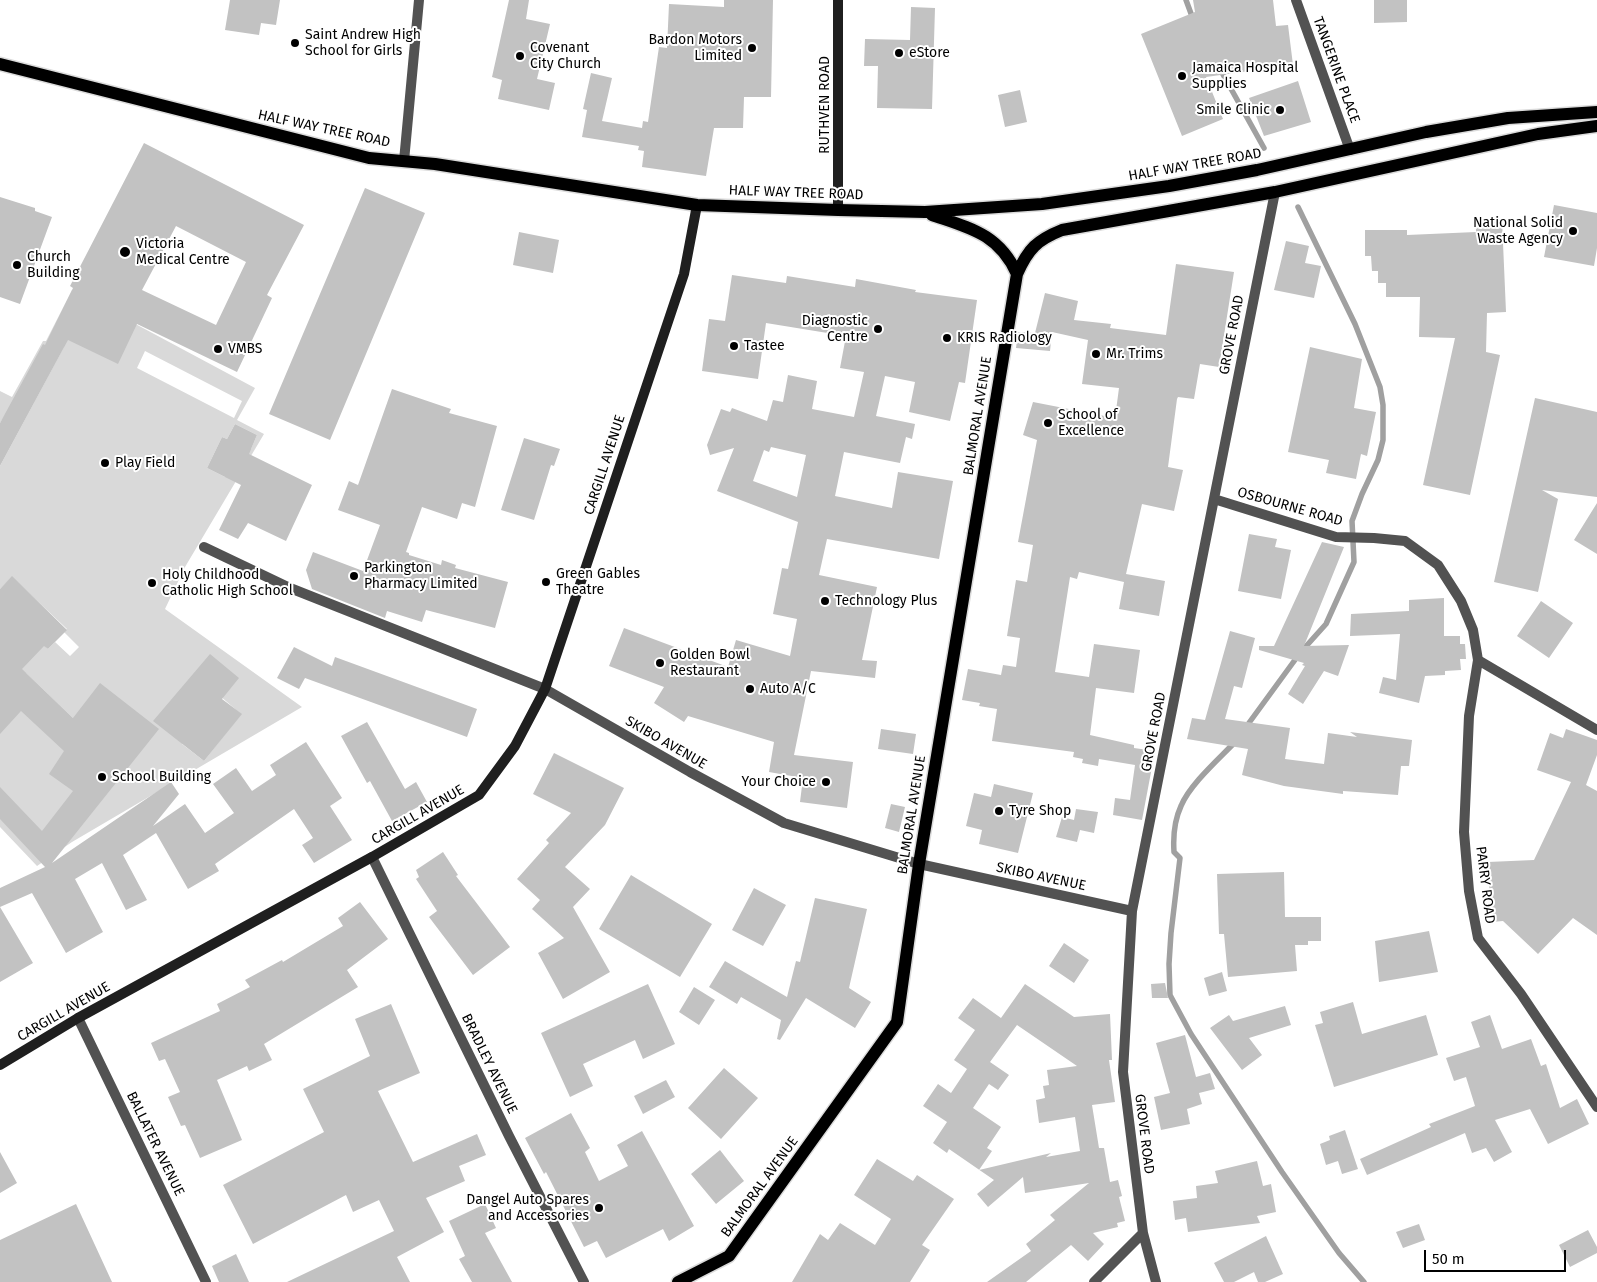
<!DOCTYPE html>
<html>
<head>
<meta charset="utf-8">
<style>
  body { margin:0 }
  #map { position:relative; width:1597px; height:1282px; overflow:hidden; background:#fff; font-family:"Fira Sans",sans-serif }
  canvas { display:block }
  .scale { position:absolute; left:1424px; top:1250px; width:142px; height:22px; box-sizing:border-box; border:2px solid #000; border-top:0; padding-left:6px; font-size:15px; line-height:18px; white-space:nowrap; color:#000; -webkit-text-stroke:4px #fff; paint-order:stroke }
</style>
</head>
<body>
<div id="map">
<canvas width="1597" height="1282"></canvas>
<div class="scale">50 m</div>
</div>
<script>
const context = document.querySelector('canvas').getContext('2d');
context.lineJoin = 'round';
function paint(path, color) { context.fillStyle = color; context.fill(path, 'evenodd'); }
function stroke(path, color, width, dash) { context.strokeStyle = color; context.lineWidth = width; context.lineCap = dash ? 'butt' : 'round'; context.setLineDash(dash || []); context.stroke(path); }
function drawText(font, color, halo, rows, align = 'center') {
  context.font = font + ' "Fira Sans",sans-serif'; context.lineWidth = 4; context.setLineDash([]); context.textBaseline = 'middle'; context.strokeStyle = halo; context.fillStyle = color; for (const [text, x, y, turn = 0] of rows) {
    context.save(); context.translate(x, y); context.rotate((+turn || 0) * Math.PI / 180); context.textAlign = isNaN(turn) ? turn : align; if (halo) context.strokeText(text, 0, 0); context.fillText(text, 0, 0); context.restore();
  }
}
const green = new Path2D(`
  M72 290 255 388 237 420 264 434 185 567 165 609 302 707 72 842 37 866 0 827V603L48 649 55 642 70 656 79 647 64 632 67 629 12 577 0 589V466L64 347 54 341 0 423V391L12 397 43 341H46ZM145 351 242 401 234 418 137 368ZM235 424 257 435 251 449 242 445 225 477 207 468 222 437 227 439ZM26 673 75 720 5 695ZM220 696 241 714 204 761 182 744Z`);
const stream = new Path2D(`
  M1186 0 1193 19
  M1220 69 1264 148
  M1246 727 1300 653 1326 624 1354 562 1352 521 1362 494 1378 460 1383 440V405L1380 387 1355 324 1298 207
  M1236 741C1220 758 1190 784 1181 806 1175 819 1173 837 1174 852L1180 858 1171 933 1169 964 1170 995 1191 1034 1282 1172 1339 1253 1364 1282`);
const building = new Path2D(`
  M230 0H280L276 25 261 23 259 35 225 30Z
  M509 0H529L526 19 550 24 537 79 555 83 549 110 498 99 502 80 492 77Z
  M724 0H773L771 97H744L743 128H714L706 176 642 167 644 151 638 150 639 146 582 137 587 110 583 109 591 73 612 78 602 121 642 128 643 121 648 122 659 47 667 48 669 4 724 7Z
  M1193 0H1273L1276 26 1288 25 1293 65 1206 77 1223 119 1182 136 1141 34 1195 12Z
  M1374 0H1407V22L1374 23Z
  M911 7 935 8 932 109 877 108 878 66H864L865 39 910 40Z
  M1298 81 1311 122 1264 136 1249 98Z
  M1020 90 1027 122 1005 127 998 95Z
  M144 143 304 225 267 295 272 298 237 372 137 324 118 364 68 340 0 466V423L43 344 45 345 73 288 70 286ZM176 226 246 262 216 325 142 290Z
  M365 188 425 213 330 440 269 414Z
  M0 197 35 208V211L52 217 20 304 0 297Z
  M1554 205 1597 213V248L1594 266 1544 257Z
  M1502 220 1506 312 1487 313 1486 352 1500 355 1470 495 1423 485 1455 338 1419 337 1420 297H1386V283H1378V271H1372L1371 256H1365V230H1407V235L1476 232V221Z
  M519 232 559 240 553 273 513 265Z
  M1286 241 1309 246 1305 263 1321 266 1314 298 1274 290Z
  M1176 264 1234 272 1219 367 1200 364 1194 399 1178 397 1177 399 1168 467 1183 470 1174 511 1142 504 1126 574 1165 581 1159 616 1119 609 1124 582 1079 572 1077 579 1070 577 1055 672 1089 677 1094 644 1140 650 1134 693 1096 688 1090 735 1134 745V748L1155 751 1142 820 1113 815 1115 798 1130 800 1135 765 1099 759 1098 766 1082 763 1083 759 1073 757 1074 752 992 741 997 709 979 706 980 703 962 700 968 669 1001 675 1003 665 1016 667 1020 638 1007 636 1016 580 1027 582 1033 545 1018 542 1037 440 1023 435 1033 402 1115 418 1119 388 1082 384 1088 340 1052 332 1050 351 1016 348 1018 332 1035 333 1045 293 1078 301 1074 320 1111 324 1110 328 1166 335Z
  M732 275 786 283 787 276 855 287 856 279 916 290 915 292 977 300 965 383 959 382 950 421 909 412 915 382 885 376 876 416 915 424 912 439 906 437 900 463 844 452 835 496 892 508 898 472 953 481 939 559 827 539 819 575 877 587 862 660 877 661 875 678 811 671 794 755 853 762 847 808 800 802 803 778 769 772 774 742 688 716 684 722 654 703 664 687 609 666 624 628 728 667 736 640 790 656 797 619 773 614 782 568 788 569 798 522 717 491 734 448 710 455 707 445 721 409 730 412 732 408 767 421 773 400 783 402 788 375 817 381 812 409 854 417 864 372 840 368 846 336 766 323 758 379 702 371 709 319 725 321ZM771 447 806 455 797 497 753 481 764 450 769 452Z
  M1310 347 1362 359 1354 408 1376 412 1367 456 1361 454 1356 479 1326 473 1329 460 1288 452Z
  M392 389 451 409 449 413 497 426 475 507 462 503 457 519 422 507 406 552 409 553V555L441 565 442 560 456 565 455 568 508 582 495 628 426 610 422 622 387 611 385 618 312 589 306 570 313 552 363 571 380 525 338 510 349 481 358 485Z
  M1535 398 1597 412V497L1542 490 1558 499 1538 592 1494 582Z
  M235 424 257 435 249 454 312 485 286 541 248 523 238 539 219 530 241 485 207 468 222 437 227 439Z
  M524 438 560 449 554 466 551 465 534 520 501 510Z
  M1597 503V554L1574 540Z
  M1249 534 1277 539 1275 547 1291 550 1281 599 1238 591Z
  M1322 542 1344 547 1304 646 1349 645 1338 676 1324 671 1303 704 1288 694 1305 666 1302 665 1304 663 1259 650V646H1274Z
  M12 576 67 630 48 649 44 646 22 669 73 718 100 683 159 729 52 863 171 782 179 794 153 826 185 804 205 833 234 813 213 784 236 768 252 791 276 775 270 765 306 742 342 798 330 806 352 840 314 863 302 845 313 838 294 809 215 864 219 871 188 889 156 833 123 855 147 900 126 910 102 863 75 879 103 932 66 953 32 893 0 907 33 963 0 982V888L45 867 0 819V787L42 831 73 791 49 774 64 751 21 711 0 734V589Z
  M1444 598V636H1460V644H1465L1466 659H1460L1461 670 1445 671V675L1425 676 1419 703 1379 693 1383 677 1396 680 1400 634 1350 636 1351 614 1409 611V600Z
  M1541 601 1573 623 1549 658 1517 636Z
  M1230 631 1255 638 1242 688 1234 686 1225 719 1290 728 1285 759 1324 764 1328 733 1357 737 1350 732 1412 740 1409 766H1401L1398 795 1343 791V794L1284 786 1242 775 1248 749 1187 739 1192 718 1205 720Z
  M294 647 332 666 335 657 477 709 467 737 305 678 299 689 277 678Z
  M210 654 239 678 222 699 242 714 204 761 153 721Z
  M367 722 405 789 416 782 427 802 392 821 370 781 367 783 341 736Z
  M881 729 916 734 913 754 878 749Z
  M1566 729 1597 740V755L1586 785 1597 791V935L1573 918 1538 954 1503 921 1491 922 1488 862 1534 860 1571 782 1537 770 1550 733 1563 738Z
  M554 753 624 788 605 825 565 867 590 889 573 907 610 972 563 999 538 953 564 938 532 909 540 900 517 879 549 843 546 840 571 813 533 794Z
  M994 784 1033 793 1018 853 979 844 982 830 966 826 974 793 991 797Z
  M891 804 905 807 899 832 885 828Z
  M1076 809 1098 812 1094 833 1080 830 1077 842 1056 837 1062 817 1074 820Z
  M443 852 458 875 456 876 510 947 473 975 429 917 437 911 416 879 419 877 416 870Z
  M1284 872 1285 917H1321V941H1308V945H1295L1297 971 1228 977 1224 934H1219L1217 874Z
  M631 875 712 924 680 977 599 929Z
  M754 888 786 905 763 946 732 930Z
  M815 898 867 909 849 988 871 1002 855 1028 806 998 780 1040 777 1039 781 1020 741 997 737 1004 709 987 725 961 787 997 796 961 800 962Z
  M360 902 388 939 347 970 358 987 264 1044 272 1060 249 1071 247 1066 217 1080 242 1140 200 1158 185 1125 181 1126 168 1097 180 1092 165 1059 159 1061 151 1043 220 1011 217 1004 250 987 245 980 282 960 283 962 343 926 338 918Z
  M1429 931 1438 972 1379 982 1375 941Z
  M1064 943 1089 960 1074 983 1049 966Z
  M1222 972 1227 991 1209 996 1204 978Z
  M1165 983 1168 998H1152L1151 984Z
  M648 984 675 1044 643 1059 635 1040 583 1064 593 1086 570 1097 541 1033Z
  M1025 984 1074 1017 1110 1014 1112 1060H1109L1115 1102 1092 1105 1099 1148H1104L1110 1182 1118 1180 1122 1196 1119 1197 1125 1221 1117 1223 1118 1227 1093 1233 1104 1244 1088 1261 1071 1245 1026 1282H987L1031 1251 1026 1244 1055 1220 1050 1215 1089 1183 1025 1193 1023 1177 988 1207 977 1194 994 1180 949 1149 947 1153 933 1143 947 1122 923 1106 938 1084 951 1093 967 1069 954 1060 975 1030 958 1018 973 998 1001 1018ZM1017 1025 1077 1066 1047 1070 1049 1085 1043 1086 1045 1098 1036 1100 1039 1123 1075 1117 1080 1151 1046 1157 1051 1153 979 1170 992 1151 987 1148 1001 1127 973 1108 989 1084 998 1090 1009 1075 990 1062Z
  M694 987 715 1000 699 1025 679 1012Z
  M1353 1002 1362 1034 1426 1015 1438 1055 1334 1087 1315 1025 1323 1023 1320 1012Z
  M391 1004 420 1073 378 1091 413 1162 477 1134 486 1155 459 1166 465 1181 426 1198 444 1232 397 1257 410 1282H287L394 1231 379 1200 353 1212 346 1195 253 1244 223 1185 324 1132 303 1089 370 1056 355 1019Z
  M1285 1006 1291 1025 1249 1038 1262 1055 1242 1070 1210 1028 1229 1015 1233 1021Z
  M1490 1015 1502 1049 1531 1039 1541 1066 1546 1064 1560 1108 1577 1099 1589 1124 1548 1144 1530 1109 1495 1120 1512 1152 1494 1162 1486 1148 1472 1153 1465 1133 1367 1175 1360 1159 1431 1127 1429 1124 1475 1106 1466 1077 1454 1081 1446 1058 1480 1047 1471 1022Z
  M1185 1035 1196 1077 1210 1073 1215 1089 1199 1093 1202 1104 1187 1109 1190 1124 1161 1130 1154 1097 1170 1093 1156 1043Z
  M724 1068 758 1098 721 1139 688 1108Z
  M666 1080 675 1097 643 1114 634 1096Z
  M571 1113 590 1148 585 1152 599 1181 628 1166 617 1145 642 1131 694 1226 669 1241 663 1229 606 1258 597 1241 584 1247 546 1172 544 1174 525 1138Z
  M1345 1130 1358 1169 1342 1174 1338 1161 1326 1165 1320 1144 1330 1140 1329 1136Z
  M720 1150 744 1181 716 1204 691 1174Z
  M0 1152 17 1183 0 1193Z
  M877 1159 913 1181 917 1175 954 1199 922 1245 930 1250 910 1282H792L820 1234 828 1240 840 1223 875 1245 891 1219 854 1195Z
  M1257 1161 1263 1186 1271 1184 1276 1212 1257 1216 1260 1223 1188 1232 1186 1218 1175 1220 1173 1201 1197 1198 1196 1186 1218 1183 1215 1171Z
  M76 1204 112 1282H0V1240Z
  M485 1204 496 1228 485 1233 512 1282H472L459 1259 465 1256 449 1221Z
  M1419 1224 1425 1240 1403 1248 1396 1232Z
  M1588 1230 1597 1247V1253L1570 1267 1559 1245Z
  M1266 1236 1283 1274 1265 1282H1258L1254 1272 1234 1282H1224L1214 1263Z
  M236 1254 249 1282H219L212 1266Z`);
const street = new Path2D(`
  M1296 0 1350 150
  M404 161 419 0
  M1214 499 1336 537 1374 538 1405 541 1438 565 1461 601 1473 630 1478 660 1469 716 1464 832 1469 891 1478 938 1521 994 1597 1107
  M204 547 290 588 545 689 690 772 784 823 919 864 1132 911
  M1478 660 1597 730
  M372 857 509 1136 584 1282
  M78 1018 206 1282
  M1094 1282 1143 1233
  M1156 1282 1143 1233 1123 1072 1132 911 1275 192`);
const secondary = new Path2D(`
  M838 0V210
  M0 1065 78 1018 372 857 479 795 515 746 545 689 684 274 697 205`);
const primary = new Path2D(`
  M0 64 369 158 435 164 697 205 838 210 925 212 1042 204 1169 186 1257 170 1426 132 1508 118 1597 112
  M932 215C970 228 999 234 1017 274
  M678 1282 729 1256 897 1022 919 864 1017 274C1028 249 1037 240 1062 230L1275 192 1538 134 1597 126`);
const markers = [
  [295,43,5,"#000"],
  [752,48,5,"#000"],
  [899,53,5,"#000"],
  [520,56,5,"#000"],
  [1182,76,5,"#000"],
  [1280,110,5,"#000"],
  [1573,231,5,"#000"],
  [125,252,6,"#000"],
  [17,265,5,"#000"],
  [878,329,5,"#000"],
  [947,338,5,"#000"],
  [734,346,5,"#000"],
  [218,349,5,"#000"],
  [1096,354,5,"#000"],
  [1048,423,5,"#000"],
  [105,463,5,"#000"],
  [354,576,5,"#000"],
  [546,582,5,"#000"],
  [152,583,5,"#000"],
  [825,601,5,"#000"],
  [660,663,5,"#000"],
  [750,689,5,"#000"],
  [102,777,5,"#000"],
  [826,782,5,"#000"],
  [999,811,5,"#000"],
  [599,1208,5,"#000"]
];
const poiNames = [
  ["Saint Andrew High",305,35],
  ["School for Girls",305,51],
  ["Bardon Motors",742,40,"right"],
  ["Limited",742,56,"right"],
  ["Covenant",530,48],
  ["City Church",530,64],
  ["eStore",909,53],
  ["Jamaica Hospital",1192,68],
  ["Supplies",1192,84],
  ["Smile Clinic",1270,110,"right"],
  ["National Solid",1563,223,"right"],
  ["Waste Agency",1563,239,"right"],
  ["Victoria",136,244],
  ["Medical Centre",136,260],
  ["Church",27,257],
  ["Building",27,273],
  ["Diagnostic",868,321,"right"],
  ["Centre",868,337,"right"],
  ["KRIS Radiology",957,338],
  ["Tastee",744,346],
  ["VMBS",228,349],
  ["Mr. Trims",1106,354],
  ["School of",1058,415],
  ["Excellence",1058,431],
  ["Play Field",115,463],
  ["Parkington",364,568],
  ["Pharmacy Limited",364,584],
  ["Green Gables",556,574],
  ["Theatre",556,590],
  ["Holy Childhood",162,575],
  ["Catholic High School",162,591],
  ["Technology Plus",835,601],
  ["Golden Bowl",670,655],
  ["Restaurant",670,671],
  ["Auto A/C",760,689],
  ["School Building",112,777],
  ["Your Choice",816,782,"right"],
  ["Tyre Shop",1009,811],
  ["Dangel Auto Spares",589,1200,"right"],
  ["and Accessories",589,1216,"right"]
];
const streetNames = [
  ["TANGERINE PLACE",1336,70,70],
  ["RUTHVEN ROAD",825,105,-90],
  ["HALF WAY TREE ROAD",324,129,12],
  ["HALF WAY TREE ROAD",1195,165,-10],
  ["HALF WAY TREE ROAD",796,193,2],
  ["GROVE ROAD",1232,335,-79],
  ["BALMORAL AVENUE",978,416,-81],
  ["CARGILL AVENUE",605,465,-72],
  ["OSBOURNE ROAD",1290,507,16],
  ["GROVE ROAD",1154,732,-79],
  ["SKIBO AVENUE",666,743,30],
  ["CARGILL AVENUE",418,815,-30],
  ["BALMORAL AVENUE",912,815,-81],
  ["SKIBO AVENUE",1041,877,12],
  ["PARRY ROAD",1485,885,83],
  ["CARGILL AVENUE",64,1012,-30],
  ["BRADLEY AVENUE",489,1064,64],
  ["GROVE ROAD",1144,1134,83],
  ["BALLATER AVENUE",155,1144,64],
  ["BALMORAL AVENUE",760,1187,-54]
];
paint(green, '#d9d9d9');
stroke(stream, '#a0a0a0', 5.5);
paint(building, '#c2c2c2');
stroke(primary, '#dbdbdb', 15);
stroke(street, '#525252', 10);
stroke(secondary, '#1f1f1f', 10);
stroke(primary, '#000', 12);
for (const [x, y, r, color] of markers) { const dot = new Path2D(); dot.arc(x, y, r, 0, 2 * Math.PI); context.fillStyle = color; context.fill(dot); stroke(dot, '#fff', 2); }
drawText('14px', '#000', '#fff', poiNames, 'left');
drawText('14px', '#000', '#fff', streetNames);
</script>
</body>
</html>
